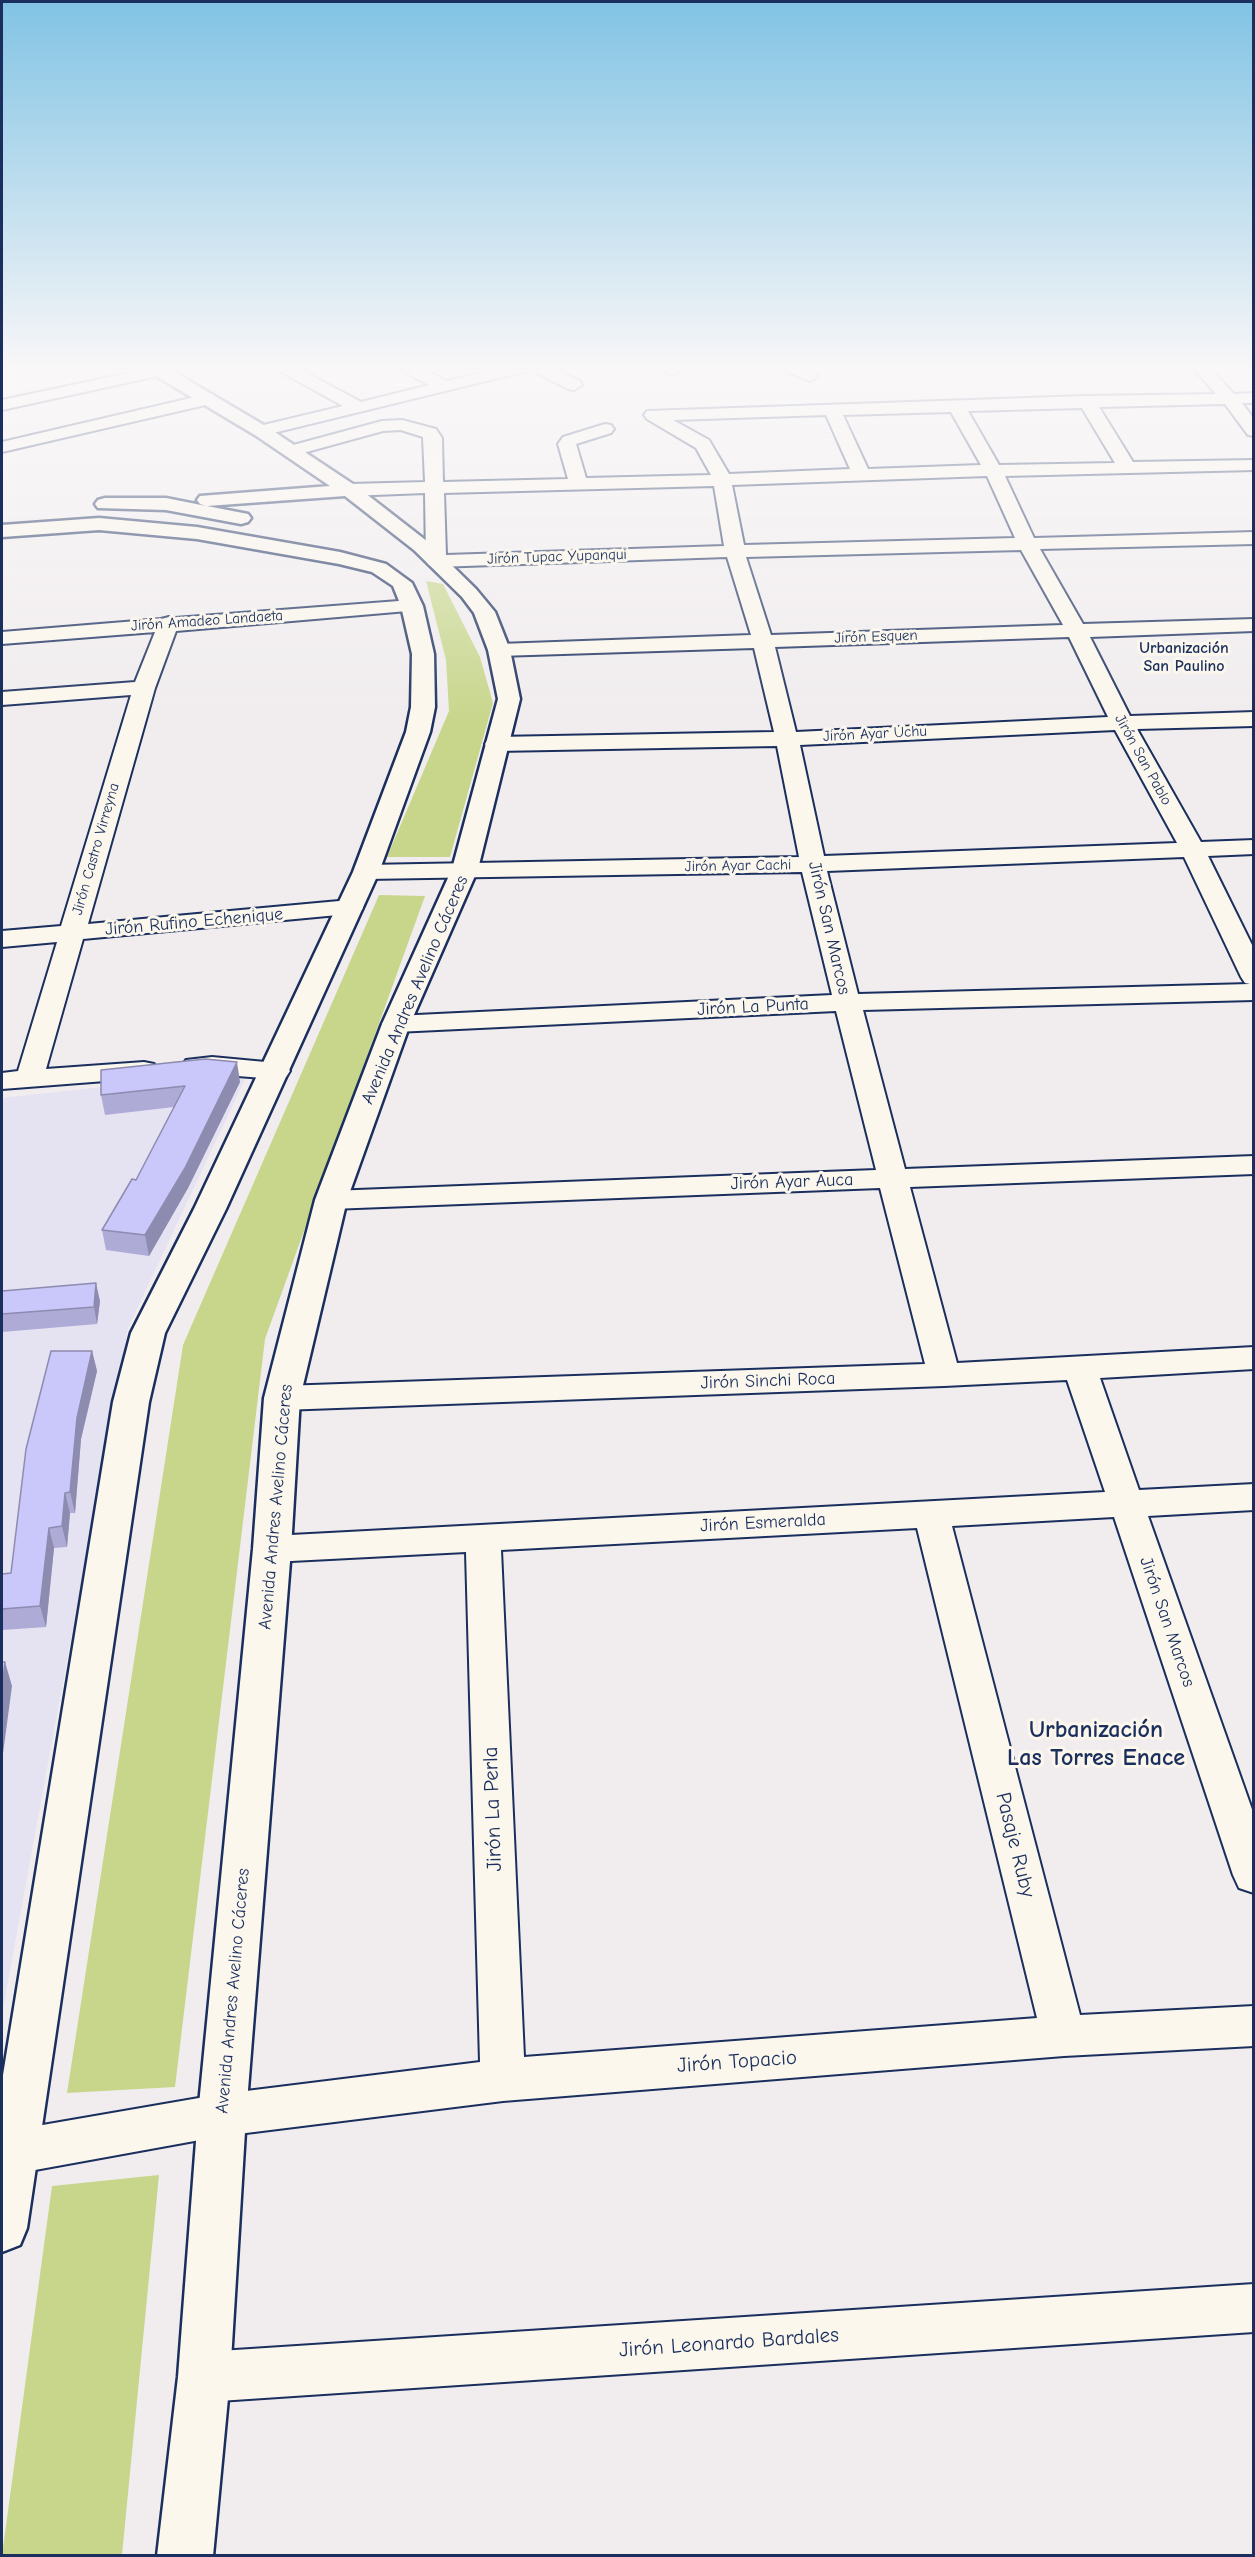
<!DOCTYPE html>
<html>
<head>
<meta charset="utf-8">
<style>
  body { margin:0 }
  #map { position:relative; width:1255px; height:2557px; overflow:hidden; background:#f1edef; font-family:"Comic Neue",sans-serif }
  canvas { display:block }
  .frame { position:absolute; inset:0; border:3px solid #1b2f5e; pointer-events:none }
</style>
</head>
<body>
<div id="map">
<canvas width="1255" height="2557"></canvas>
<div class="frame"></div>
</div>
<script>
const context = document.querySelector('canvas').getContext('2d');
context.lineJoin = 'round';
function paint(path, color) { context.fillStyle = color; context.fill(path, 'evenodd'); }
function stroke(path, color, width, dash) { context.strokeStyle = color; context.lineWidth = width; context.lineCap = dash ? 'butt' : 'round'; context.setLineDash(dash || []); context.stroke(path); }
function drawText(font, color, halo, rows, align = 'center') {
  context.font = font + ' "Comic Neue",sans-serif'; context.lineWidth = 6; context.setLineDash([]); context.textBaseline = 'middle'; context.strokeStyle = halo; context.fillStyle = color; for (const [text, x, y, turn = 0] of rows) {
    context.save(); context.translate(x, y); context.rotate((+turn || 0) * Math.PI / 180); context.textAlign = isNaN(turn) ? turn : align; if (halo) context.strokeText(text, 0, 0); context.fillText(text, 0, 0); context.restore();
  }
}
const built = new Path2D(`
  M212 1075 245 1079 128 1328 2 2014V1098Z`);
const green = new Path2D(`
  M426 581 443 584 480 657 493 703 450 857H387L449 711 446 660Z
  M379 895 425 896 265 1339 175 2087 67 2093 183 1345Z
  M159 2175 122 2555H2L52 2186Z`);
const street = new Path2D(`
  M2 366H12L10 369 2 371Z
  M161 366 167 368 169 371 167 374 2 410V400Z
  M274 366H294L361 402 429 385 399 369 397 366H417L447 381 509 366H547L580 381 582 385 574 390 568 389 531 370 261 436 255 435 252 431 255 427 343 406 276 369Z
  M656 366H677L681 370 673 375 658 369Z
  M778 366C792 365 808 365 818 376L810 381 780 369Z
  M1191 366H1208L1234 394 1254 393V403H1242L1254 419V436L1248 435 1225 404 1099 407 1133 462 1254 460V470L1005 476 1034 538 1254 532V544L1040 549 1083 624 1254 619V631L1090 637 1130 716 1254 712V726L1137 729 1201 842 1254 840V854L1208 856 1254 949V1000L863 1010 905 1169 1254 1156V1174L910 1187 957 1363 1254 1347V1369L1100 1378 1139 1490 1254 1484V1510L1148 1516 1254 1815V1893L1239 1888 1233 1875 1114 1517 952 1526 1080 2015 1254 2006V2046L1064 2056 503 2101 222 2136 2 2176V2132L222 2094 480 2062 466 1552 272 1562 259 1559 254 1549 259 1539 272 1536 1105 1492 1067 1380 944 1386 282 1410 270 1406 265 1398 270 1390 282 1386 925 1364 880 1188 331 1209 320 1207 316 1200 320 1193 331 1191 876 1170 836 1011 396 1032 386 1030 382 1024 386 1018 396 1016 832 995 802 872 366 879 357 877 354 872 357 867 366 865 799 857 777 746 496 751 488 749 485 744 488 739 496 737 774 732 754 648 499 656 492 654 488 650 492 646 499 644 751 635 727 557 436 567 429 565 426 561 425 493 349 496 342 494 340 490 342 486 349 484 425 482 423 437 401 430 383 431 292 456 286 455 283 451 286 447 382 421 402 420 436 429 442 438 443 482 568 479 558 444 563 437 605 424 611 425 614 429 611 433 576 444 586 478 711 475 696 448 647 419 644 415 647 411 1086 396 1216 394ZM1082 408 1115 463 999 465 968 411ZM951 412 981 465 868 469 843 415ZM826 415 850 469 729 474 709 440 673 420ZM987 476 1015 538 744 545 732 485ZM714 486 724 546 446 555 444 493ZM1021 550 1063 625 771 635 746 557ZM1069 637 1108 717 796 732 775 647ZM1115 730 1177 843 824 856 800 745ZM1184 857 1241 977 1245 983 1250 984 858 994 827 871ZM917 1528 1037 2018 524 2057 501 1550Z
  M208 394 214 395 216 399 214 403 2 452V442Z
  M412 600 419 602 422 606 419 610 176 631 155 688 88 924 350 900 359 903 363 908 359 913 83 939 46 1069 144 1062 154 1064 158 1070 154 1076 144 1078 2 1089V1073L18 1071 57 942 2 947V931L61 926 131 695 2 705V692L135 682 155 632 2 644V632L161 619 169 617 175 618Z
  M212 1057 276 1063 286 1065 290 1071 286 1077 276 1079 186 1072 182 1066 186 1060Z
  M1254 2284V2332L204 2402 186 2395 179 2377 186 2359 204 2352Z`);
const secondary = new Path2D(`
  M144 366H164L267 427 356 486 428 542 476 589 495 612 510 650 520 699 478 869 410 1024 347 1200 300 1398 291 1549 246 2115 230 2377 213 2556H157L178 2377 198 2115 253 1549 264 1398 315 1200 382 1024 452 869 498 699 488 650 474 613 462 597 414 550 345 496 207 506 248 514 251 518 248 522 241 524 166 510 98 508 95 504 98 500 105 498H166L206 506 200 504 197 500 200 496 330 486 255 435 146 370Z
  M99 518 197 527 340 552 386 564 412 583 423 606 434 654 435 707 430 732 379 872 226 1209 165 1333 149 1402 27 2228 20 2245 2 2252V2081L113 1402 131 1333 194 1209 353 872 406 732 411 707 412 654 401 606 393 586 372 572 339 564 197 539 99 530 2 537V525Z`);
const wall = new Path2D(`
  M101 1070 240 1082 188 1188 149 1256 106 1250 102 1230 136 1180 174 1107 105 1115 101 1095Z
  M2 1291 100 1301 97 1324 2 1332Z
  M92 1351 97 1371 81 1439 75 1513H70L67 1547 54 1548 46 1627 2 1630V1574L11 1573Z`);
const shadedWall = new Path2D(`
  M237 1062 240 1082 188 1188 149 1256 145 1235Z
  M96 1283 100 1301 97 1324 94 1307Z
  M92 1351 97 1371 81 1439 75 1513 70 1492 77 1418Z
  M65 1493 70 1513 67 1547 62 1526Z
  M49 1528 54 1548 46 1627 40 1606Z
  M5 1662 12 1686 2 1761V1686Z`);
const building = new Path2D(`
  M205 1059 237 1062 185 1168 145 1235 102 1230 132 1179 136 1180 185 1086 101 1095V1070Z
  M96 1283 94 1307 2 1314V1291Z
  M51 1351H92L77 1418 70 1492 65 1493 62 1526 49 1528 40 1606 2 1609V1574L11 1573 26 1449Z
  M2 1662H5L2 1686Z`);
const farStreetnames = [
  ["Jirón Tupac Yupanqui",557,557,-2],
  ["Jirón Amadeo Landaeta",207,621,-4],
  ["Jirón Esquen",876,637,-2],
  ["Jirón Ayar Uchu",875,734,-3],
  ["Jirón San Pablo",1143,760,61],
  ["Jirón Castro Virreyna",96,849,-74],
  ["Jirón Ayar Cachi",738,866,-1]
];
const farNeighbourhoodnames = [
  ["Urbanización",1184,648],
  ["San Paulino",1184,666]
];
const streetNames = [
  ["Jirón Rufino Echenique",194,922,-5],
  ["Jirón San Marcos",829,928,77],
  ["Avenida Andres Avelino Cáceres",415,990,-67],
  ["Jirón La Punta",753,1007,-3],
  ["Jirón Ayar Auca",792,1182,-2],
  ["Jirón Sinchi Roca",768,1381,-2],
  ["Avenida Andres Avelino Cáceres",276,1507,-85],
  ["Jirón Esmeralda",763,1523,-3],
  ["Jirón San Marcos",1167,1622,71],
  ["Avenida Andres Avelino Cáceres",233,1991,-85]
];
const nearStreetnames = [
  ["Jirón La Perla",493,1809,-92],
  ["Pasaje Ruby",1015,1845,76],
  ["Jirón Topacio",737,2062,-4],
  ["Jirón Leonardo Bardales",729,2343,-4]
];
const nearNeighbourhoodnames = [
  ["Urbanización",1096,1730],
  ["Las Torres Enace",1096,1758]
];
paint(built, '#e5e2f2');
paint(green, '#c7d68b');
stroke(street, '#1b2f5e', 4);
stroke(secondary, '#1b2f5e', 5);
paint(street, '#fbf7ec');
paint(secondary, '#fbf7ec');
paint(wall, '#aeabd7');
paint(shadedWall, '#8d8baf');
paint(building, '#cac7fa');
stroke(building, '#8d8baf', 1.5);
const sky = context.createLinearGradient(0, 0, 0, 724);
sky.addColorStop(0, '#81c3e4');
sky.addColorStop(0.51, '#f9f7f8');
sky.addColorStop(1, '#f9f7f800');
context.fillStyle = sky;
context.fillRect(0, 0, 1255, 724);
drawText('15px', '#1b2f5e', '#fbf7ec', farStreetnames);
drawText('bold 16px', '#1b2f5e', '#fbf7ec', farNeighbourhoodnames);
drawText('18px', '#1b2f5e', '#fbf7ec', streetNames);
drawText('21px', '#1b2f5e', '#fbf7ec', nearStreetnames);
drawText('bold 24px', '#1b2f5e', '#fbf7ec', nearNeighbourhoodnames);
</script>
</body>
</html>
